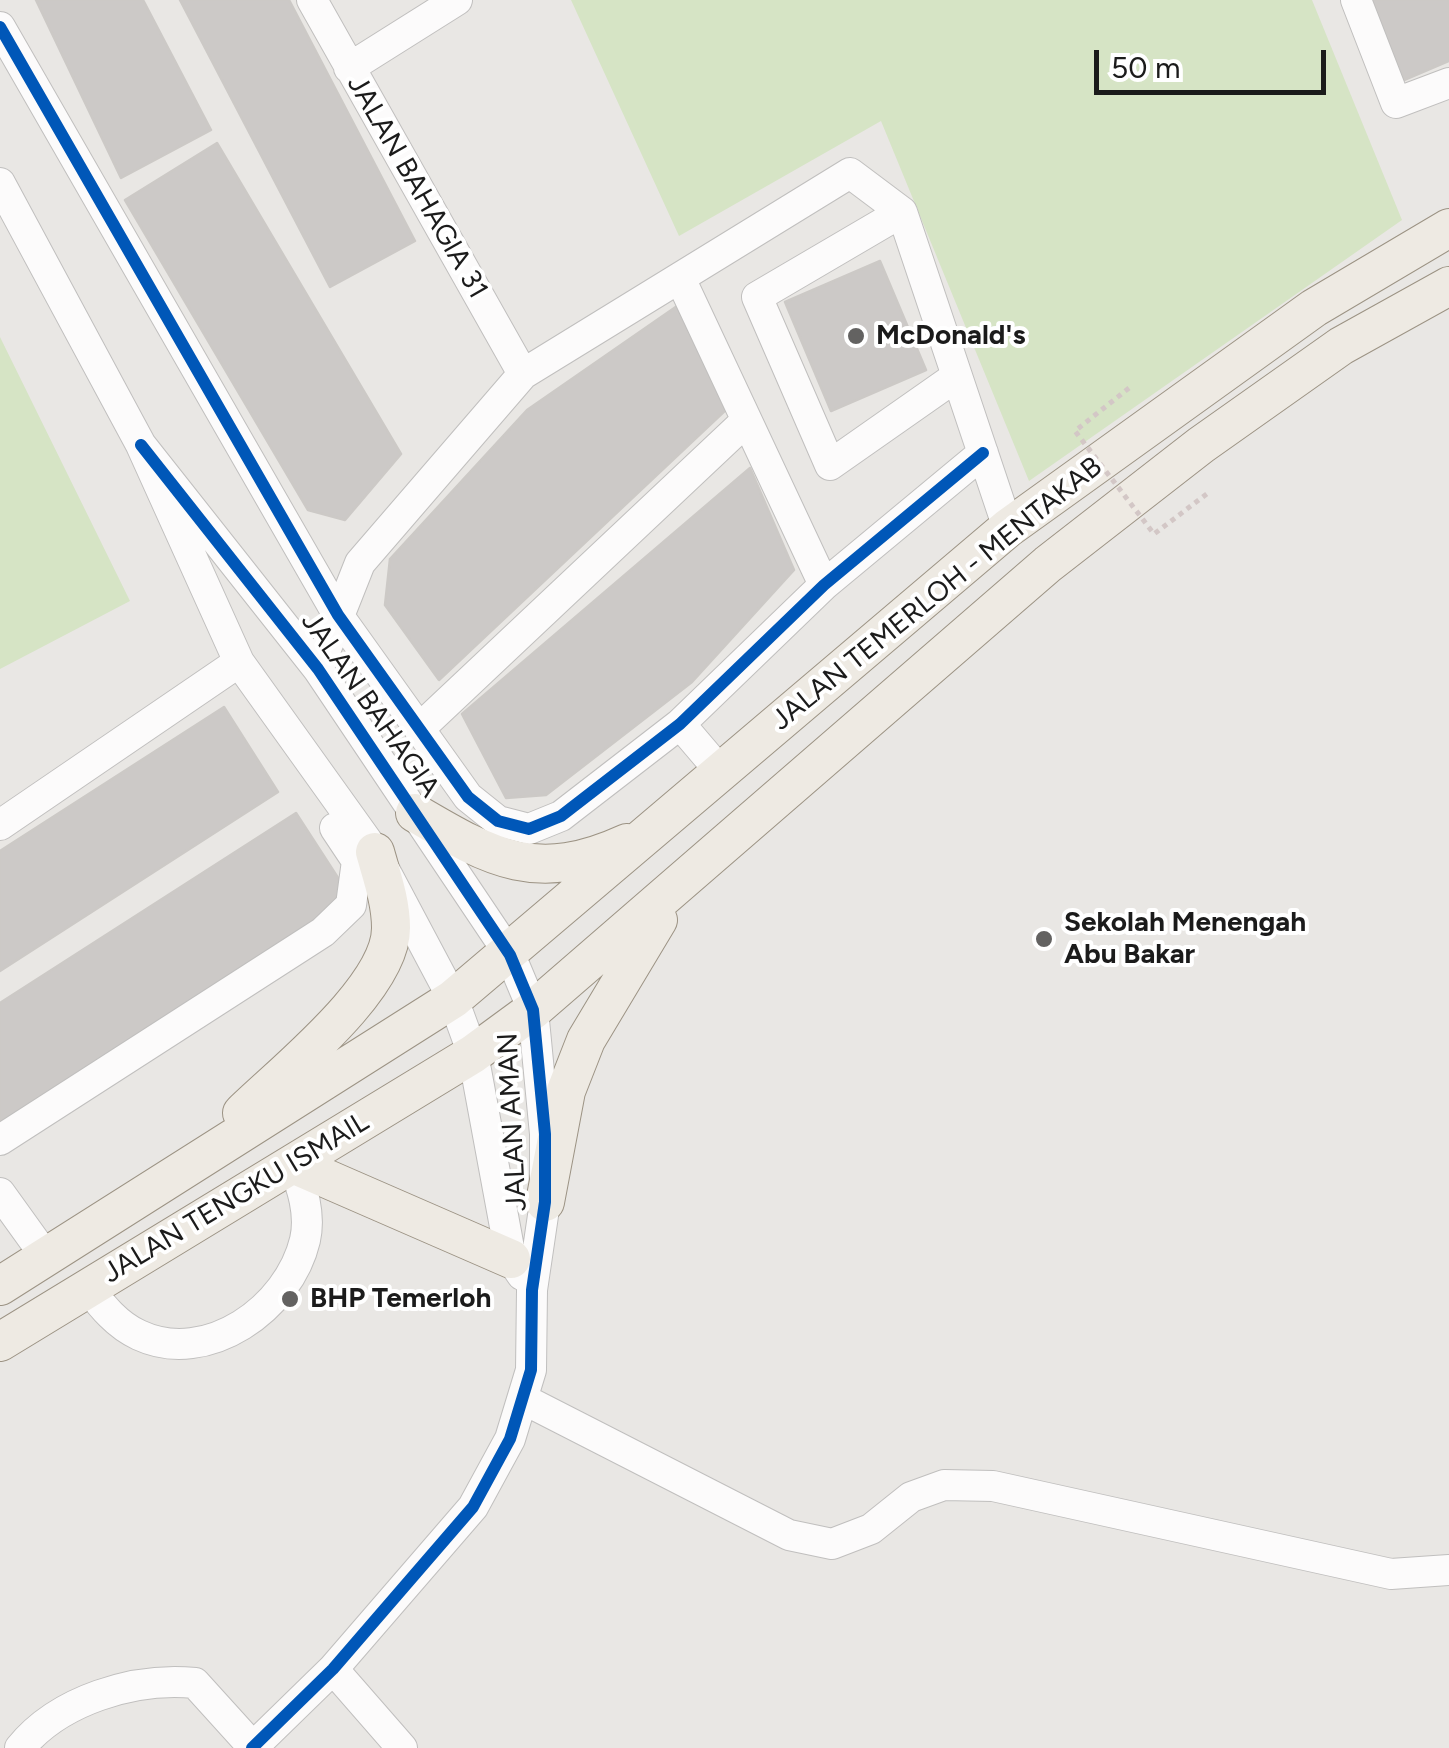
<!DOCTYPE html>
<html>
<head>
<meta charset="utf-8">
<style>
  body { margin:0 }
  #map { position:relative; width:1449px; height:1748px; overflow:hidden; background:#e9e7e4; font-family:Figtree,sans-serif }
  canvas { display:block }
  .scale { position:absolute; left:1094px; top:50px; width:232px; height:45px; box-sizing:border-box; border:5px solid #1b1b1b; border-top:0; padding-left:12px; font-size:30px; line-height:35px; white-space:nowrap; color:#1b1b1b; -webkit-text-stroke:8px #fff; paint-order:stroke }
</style>
</head>
<body>
<div id="map">
<canvas width="1449" height="1748"></canvas>
<div class="scale">50 m</div>
</div>
<script>
const context = document.querySelector('canvas').getContext('2d');
context.lineJoin = 'round';
function paint(path, color) { context.fillStyle = color; context.fill(path, 'evenodd'); }
function stroke(path, color, width, dash) { context.strokeStyle = color; context.lineWidth = width; context.lineCap = dash ? 'butt' : 'round'; context.setLineDash(dash || []); context.stroke(path); }
function drawText(font, color, halo, rows, align = 'center') {
  context.font = font + ' Figtree,sans-serif'; context.lineWidth = 8; context.setLineDash([]); context.textBaseline = 'middle'; context.strokeStyle = halo; context.fillStyle = color; for (const [text, x, y, turn = 0] of rows) {
    context.save(); context.translate(x, y); context.rotate((+turn || 0) * Math.PI / 180); context.textAlign = isNaN(turn) ? turn : align; if (halo) context.strokeText(text, 0, 0); context.fillText(text, 0, 0); context.restore();
  }
}
const grass = new Path2D(`
  M571 0H1312L1402 220 1029 481 881 121 679 236Z
  M0 337 130 601 0 669Z`);
const building = new Path2D(`
  M36 0H143L211 130 121 178Z
  M180 0H289L415 241 330 287Z
  M1370 0H1449V61L1404 80Z
  M217 143 401 454 345 520 308 510 125 200Z
  M880 261 926 370 831 411 785 302Z
  M680 304 730 406 439 680 385 605 390 559 527 410Z
  M750 468 794 570 692 682 546 795 506 798 462 714Z
  M224 707 278 792 0 971V851Z
  M296 813 342 884 335 908 0 1123V1003Z`);
const minor = new Path2D(`
  M312 0 523 374
  M1356 0 1396 103 1449 83
  M0 27 338 615 468 797 498 821 529 829 561 816 680 724 824 585 983 453
  M349 68 457 0
  M0 183 141 445 239 662 375 852 453 999 473 1054 511 1259 522 1275
  M902 212 757 297 830 465 957 376
  M680 278 824 585
  M141 445 318 669 510 955 533 1010 545 1134V1202L532 1290 531 1370 510 1439 473 1507 333 1669 252 1748
  M318 669 360 563 523 374 850 173 902 212 1008 528
  M680 724 720 771
  M419 729 745 422
  M0 825 239 662
  M0 1140 323 932 351 905 357 861 335 828
  M0 1193 46 1257
  M88 1288C102 1306 117 1325 139 1335 207 1367 289 1308 305 1240 311 1214 302 1187 293 1164
  M523 1399 789 1535 832 1544 871 1529 911 1497 944 1485 993 1486 1391 1574 1449 1570
  M333 1669 402 1748
  M20 1748C59 1700 134 1677 195 1683L253 1747`);
const major = new Path2D(`
  M415 813C493 859 537 884 627 843
  M242 1113C284 1072 391 988 391 928 391 902 382 877 375 852
  M293 1164 511 1259
  M545 1202 566 1091 586 1040 658 920
  M0 1286 453 999 1008 528 1314 308 1449 228
  M0 1342 473 1054 533 1010 1048 564 1201 445 1341 346 1449 286`);
const pathBridge = new Path2D(`
  M1129 388 1075 431 1154 534 1208 493`);
const cycleway = new Path2D(`
  M0 27 338 615 468 797 498 821 529 829 561 816 680 724 824 585 983 453
  M141 445 318 669 510 955 533 1010 545 1134V1202L532 1290 531 1370 510 1439 473 1507 333 1669 252 1748`);
const markers = [
  [856,336,10,"#636261"],
  [1044,939,10,"#636261"],
  [290,1299,10,"#636261"]
];
const streetNames = [
  ["JALAN BAHAGIA 31",417,187,60],
  ["JALAN TEMERLOH - MENTAKAB",937,594,-39],
  ["JALAN BAHAGIA",370,705,55],
  ["JALAN AMAN",513,1122,-93],
  ["JALAN TENGKU ISMAIL",236,1198,-31]
];
const poiNames = [
  ["McDonald's",876,336],
  ["Sekolah Menengah",1064,923],
  ["Abu Bakar",1064,955],
  ["BHP Temerloh",310,1299]
];
paint(grass, '#d6e4c5');
paint(building, '#ccc9c7');
stroke(building, '#ccc9c6', 2.5);
stroke(minor, '#c0bfbe', 32);
stroke(major, '#9c9384', 40);
stroke(minor, '#fcfbfb', 30);
stroke(major, '#eeeae3', 38);
stroke(pathBridge, '#d3c7c6', 5, [5, 5]);
stroke(cycleway, '#0057b8', 12);
for (const [x, y, r, color] of markers) { const dot = new Path2D(); dot.arc(x, y, r, 0, 2 * Math.PI); context.fillStyle = color; context.fill(dot); stroke(dot, '#fff', 4); }
drawText('28px', '#1b1b1b', '#fff', streetNames);
drawText('bold 28px', '#1b1b1b', '#fff', poiNames, 'left');
</script>
</body>
</html>
